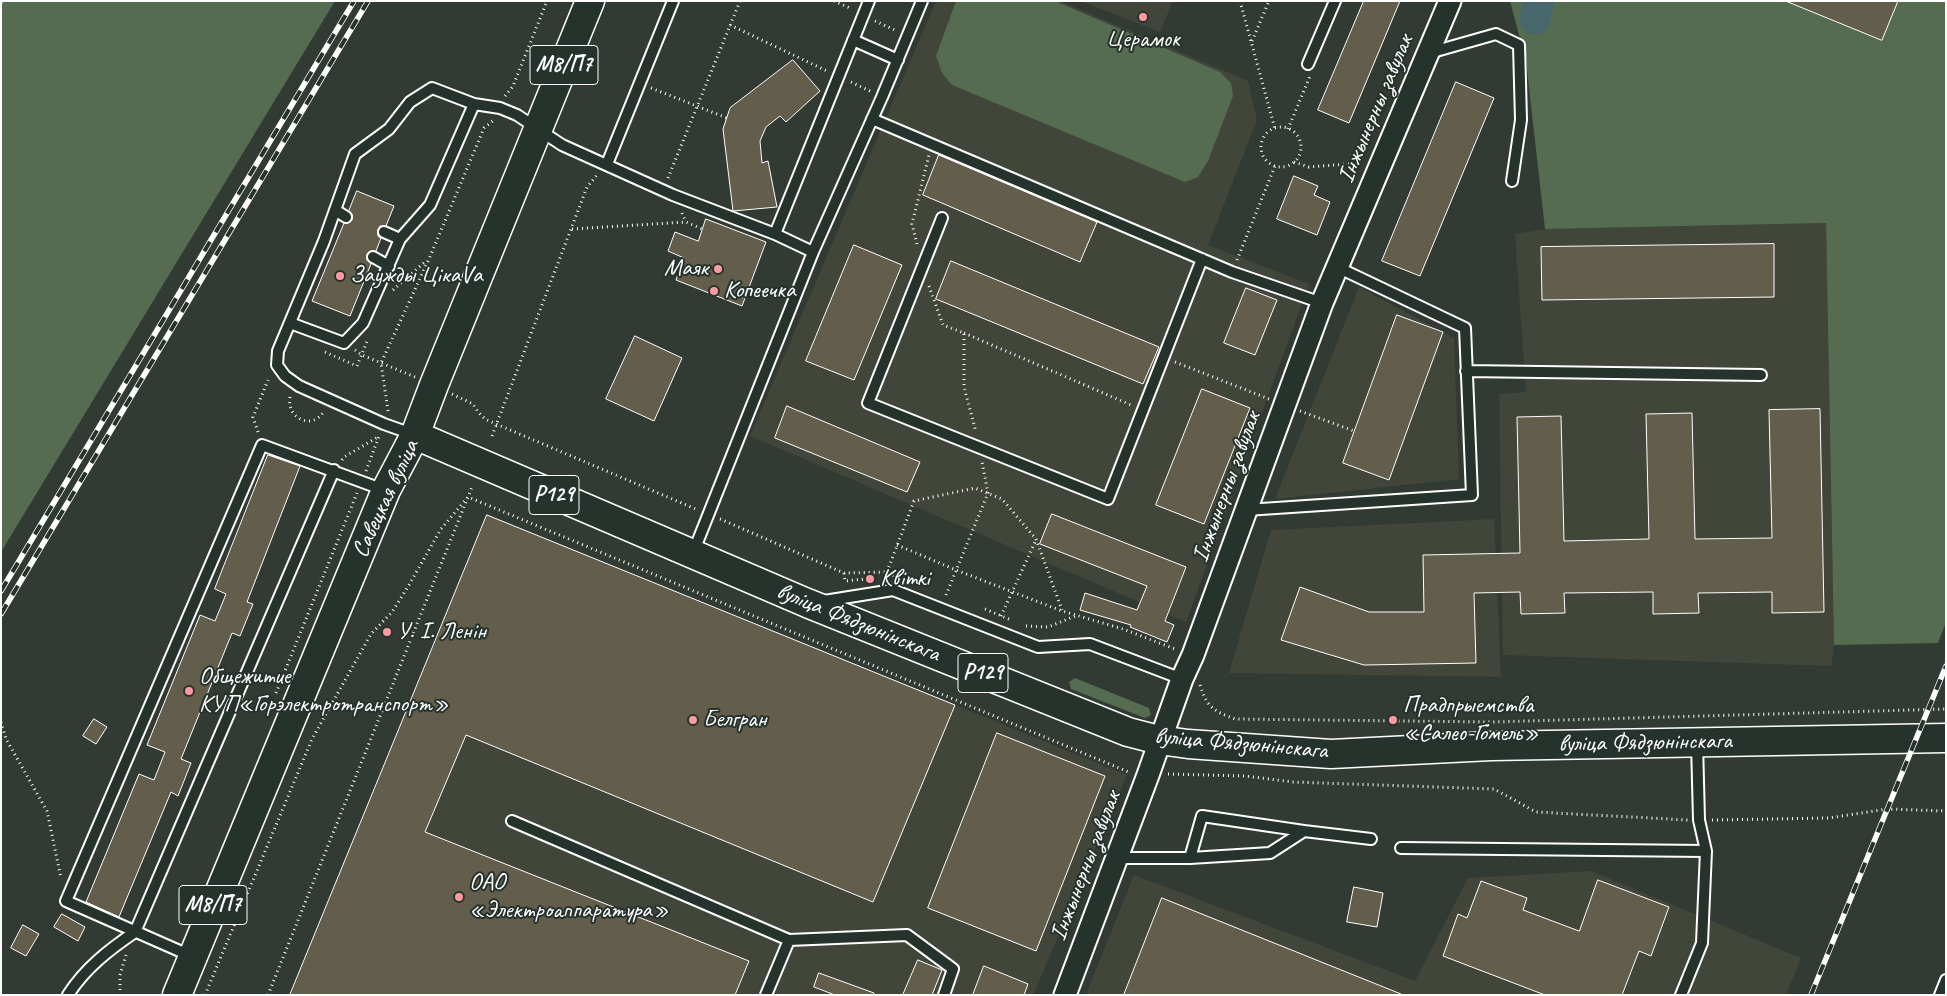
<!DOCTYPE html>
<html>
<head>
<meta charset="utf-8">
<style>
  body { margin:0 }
  #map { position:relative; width:1947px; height:996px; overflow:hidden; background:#323b33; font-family:Caveat,sans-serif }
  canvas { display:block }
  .frame { position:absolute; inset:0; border:2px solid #fff; pointer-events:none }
</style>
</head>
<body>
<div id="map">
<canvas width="1947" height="996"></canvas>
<div class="frame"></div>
</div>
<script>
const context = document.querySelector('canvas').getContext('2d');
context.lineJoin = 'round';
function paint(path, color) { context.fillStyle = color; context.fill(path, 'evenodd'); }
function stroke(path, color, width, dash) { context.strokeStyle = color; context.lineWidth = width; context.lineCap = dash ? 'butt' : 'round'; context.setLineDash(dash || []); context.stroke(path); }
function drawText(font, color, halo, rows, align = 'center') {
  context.font = font + ' Caveat,sans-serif'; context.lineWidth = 4; context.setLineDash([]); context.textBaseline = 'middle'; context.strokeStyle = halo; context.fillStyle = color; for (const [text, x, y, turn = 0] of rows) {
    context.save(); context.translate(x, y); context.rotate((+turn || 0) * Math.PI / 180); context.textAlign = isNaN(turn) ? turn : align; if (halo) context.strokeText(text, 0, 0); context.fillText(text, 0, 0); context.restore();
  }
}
const built = new Path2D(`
  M936 1H1060L1248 81 1257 120 1208 245 1309 284 1186 622 750 436Z
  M1081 1H1173L1160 32Z
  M1826 223 1834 645 1831 666 1503 655 1499 394 1526 392 1515 234 1545 229Z
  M1359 287 1454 338 1459 479 1275 499Z
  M1494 519 1501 677 1229 673 1271 530Z
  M955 705 1127 775 1033 995H290L466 735 873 902Z
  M1591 871 1801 958 1786 995H1086L1134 875 1415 981 1468 878Z`);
const green = new Path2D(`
  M1 1H335L1 552Z
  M956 1H1055L1220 72 1231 83 1233 96 1208 161 1198 177 1185 182 952 85 942 73 936 56Z
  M1510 1H1946V622L1938 643 1834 645 1826 223 1545 229 1526 61Z
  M1075 678 1149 708 1151 715 1145 718 1071 689 1069 682Z`);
const river = new Path2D(`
  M1535 19 1539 1`);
const building = new Path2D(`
  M1364 1H1400L1349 123 1318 110Z
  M1786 1H1898L1882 40Z
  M793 60 820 91 786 122 780 116 766 127 760 141 762 163 768 161 777 207 733 211 723 129 730 108Z
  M1456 82 1494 98 1420 276 1382 261Z
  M939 155 1097 222 1080 262 923 195Z
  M1294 176 1318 186 1314 195 1330 202 1317 235 1277 219Z
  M357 191 394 206 386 226H380L378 230V236L381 238 376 251H370L367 254V260L371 264 350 316 312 301 344 223H349L352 220V214L349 211Z
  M706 219 766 242 742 306 676 280 684 258 668 251 675 232 698 241Z
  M1774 244V297L1542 300 1541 247Z
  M854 245 902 265 854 380 806 361Z
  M951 261 1159 347 1143 384 936 299Z
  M1246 288 1277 300 1255 355 1224 343Z
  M1397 315 1443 332 1389 480 1343 463Z
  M635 336 682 358 654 421 606 399Z
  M1202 389 1250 408 1204 524 1156 505Z
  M787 406 920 462 907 492 775 438Z
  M1820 409 1824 612 1772 613V592L1698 593 1699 613 1653 614V592L1564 593 1565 613 1521 614 1520 592 1474 593 1476 663 1364 665 1281 640 1300 587 1369 612H1424L1423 555 1520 553 1517 417 1561 416 1564 541 1649 539 1646 414 1692 413 1695 539 1772 538 1769 410Z
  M268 455 300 466 247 602 253 604 240 636 232 633 181 759 191 763 178 796 171 792 119 917 86 902 139 774 154 780 165 752 147 745 200 615 215 621 226 594 215 589Z
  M1052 514 1186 567 1165 621 1174 625 1167 642 1130 627 1131 625 1080 610 1085 593 1137 610 1147 586 1040 544Z
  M487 515 955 705 873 902 466 735 425 832 749 961 735 995H290Z
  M94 719 107 727 96 744 83 736Z
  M997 733 1105 776 1036 951 928 908Z
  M1598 880 1669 907 1651 956 1639 951 1622 995H1545L1443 956 1458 914 1467 918 1481 881 1527 898 1523 910 1579 931Z
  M1354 887 1383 893 1377 927 1347 922Z
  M1162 898 1401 994V995H1124Z
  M62 914 85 927 78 941 54 927Z
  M23 925 39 934 26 956 11 948Z
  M918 960 942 970 932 995H903Z
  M984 966 1028 984 1024 995H973Z
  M819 973 874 993V995H835L814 987Z`);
const path = new Path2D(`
  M834 1 852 9
  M1240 1 1275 129
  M1 3 2 1
  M875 21 897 31
  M730 25 827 71
  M1252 41 1269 1
  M851 82 872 92
  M651 88 727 118
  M505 96 513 86 547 1
  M1261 147a20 20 0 1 1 40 0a20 20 0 1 1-40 0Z
  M1288 129 1310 76
  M1294 162 1309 167 1360 163
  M668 178 740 1
  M682 213 686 222
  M572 229 686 222 702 229
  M917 244 912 224 929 155
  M1237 260 1275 166
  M929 286 943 325 964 333V387L976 432
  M393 290 426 261
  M964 333 1131 405
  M355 350 362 355 415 377
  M325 352 357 366 368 339
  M1175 362 1269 399
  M452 394 473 404 478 412 485 419 496 424 698 510
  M290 397C286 418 312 431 324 411
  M388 411 381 363 429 259 484 128 494 120
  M1300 411 1354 431
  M258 432 253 417 268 380
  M492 436 587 187 597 175
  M342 460 344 457 378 437
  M366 471 379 436
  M720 519 844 573 886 572 894 576
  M897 545 956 570 1062 611 1123 629 1175 649
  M887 572 914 501 975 488 1002 499 1036 539 1062 610
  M844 573 845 581 866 579
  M946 595 988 493 982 462
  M985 609 1011 620
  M1001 616 1036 540
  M1026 626 1048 627 1078 615
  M1200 685C1207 707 1213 711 1235 719L1492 722 1946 709
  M276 693 357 493
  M1 722 6 739 47 811 61 878
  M1168 774 1245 776 1293 782 1494 789 1536 812 1688 820
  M1712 820 1829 818 1887 809 1946 811
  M120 995V975L126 955
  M205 995 312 739 371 634 392 612 409 585 441 529 468 497 1131 773
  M268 995 472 487`);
const service = new Path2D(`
  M853 40 898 60
  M1429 53 1496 34 1519 45 1521 120 1512 181
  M1308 64 1335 1
  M872 119 1232 272 1322 303
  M607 164 673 1
  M335 210 346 217
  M942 218 868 403 1108 499 1202 259
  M384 232 400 239
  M775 234 869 1
  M373 257 389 266
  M290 323 344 343 363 323 400 239 430 205 474 104
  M1466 371 1761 375
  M415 435 384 424 299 386 285 376 277 365 278 351 324 241 355 154 389 129 410 102 432 88 474 104 500 108 517 115 562 145 673 195 775 234 813 252
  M1246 510 1472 495 1465 328 1337 267
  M693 553 813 252 882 97 922 1
  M824 601 893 590 1038 647 1090 644 1182 679
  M512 821 789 940 907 935 953 969 944 995
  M1401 848 1706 851 1699 820 1697 743
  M1117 858H1190L1270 853 1304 831 1371 839
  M1190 858 1202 816 1304 831
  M191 956 66 901 262 445 384 490
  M68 995C85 968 110 949 135 932L334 470
  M766 995 789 940
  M1681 995 1702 943 1706 851
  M1940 995 1946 980`);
const minor = new Path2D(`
  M1065 995 1148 775 1182 679 1193 655 1322 303 1450 1`);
const primary = new Path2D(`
  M415 435 807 603 1128 732 1159 740 1188 744 1331 754 1491 746 1946 738
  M177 995 386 490 415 435 434 385 590 1`);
const rail = new Path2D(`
  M1 591 354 1
  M1 614 368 1
  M1811 995 1946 666`);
const markers = [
  [1143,17,5,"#ff9aa2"],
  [718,269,5,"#ff9aa2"],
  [340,276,5,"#ff9aa2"],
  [714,291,5,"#ff9aa2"],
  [870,579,5,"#ff9aa2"],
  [387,632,5,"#ff9aa2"],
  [189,691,5,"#ff9aa2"],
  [693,720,5,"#ff9aa2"],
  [1393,720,5,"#ff9aa2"],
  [459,897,5,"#ff9aa2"]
];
const shields = [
  [564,65,68],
  [554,495,50],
  [983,673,50],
  [213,905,68]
];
const shieldNames = [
  ["М8/П7",564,65],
  ["Р129",554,495],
  ["Р129",983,673],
  ["М8/П7",213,905]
];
const poiNames = [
  ["Церамок",1143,40,"center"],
  ["Маяк",708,269,"right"],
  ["Заужды ЦікаVа",350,276],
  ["Копеечка",724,291],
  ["Квіткі",880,579],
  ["У. І. Ленін",397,632],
  ["Общежитие",199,677],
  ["КУП«Горэлектротранспорт»",199,705],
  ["Прадпрыемства",1403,706],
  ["«Салео-Гомель»",1403,734],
  ["Белгран",703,720],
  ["ОАО",469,883],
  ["«Электроаппаратура»",469,911]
];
const streetNames = [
  ["Інжынерны завулак",1376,109,-67],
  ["Інжынерны завулак",1227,487,-70],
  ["Савецкая вуліца",386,499,-65],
  ["вуліца Фядзюнінскага",858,623,22],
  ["вуліца Фядзюнінскага",1645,743,-1],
  ["вуліца Фядзюнінскага",1241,744,5],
  ["Інжынерны завулак",1086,866,-69]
];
paint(built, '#41453a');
paint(green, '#556c51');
stroke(river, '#47676d', 31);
paint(building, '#635d4c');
stroke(building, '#fff', 1);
stroke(service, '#fff', 14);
stroke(minor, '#fff', 25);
stroke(primary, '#fff', 31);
stroke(path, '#fff', 3, [1, 4]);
stroke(service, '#26332d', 10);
stroke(minor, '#26332d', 21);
stroke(primary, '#26332d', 28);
stroke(rail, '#fff', 5.5);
stroke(rail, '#26332d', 4, [11]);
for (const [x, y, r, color] of markers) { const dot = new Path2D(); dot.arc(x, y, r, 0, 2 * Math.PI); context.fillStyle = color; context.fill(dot); stroke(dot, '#26332d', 2); }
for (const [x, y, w] of shields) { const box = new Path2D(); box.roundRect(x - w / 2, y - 19.5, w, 39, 4); context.fillStyle = '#26332d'; context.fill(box); stroke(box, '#fff', 1); }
drawText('bold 22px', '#fff', null, shieldNames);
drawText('24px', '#fff', '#26332d', poiNames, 'left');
drawText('24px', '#fff', '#26332d', streetNames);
</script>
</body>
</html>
